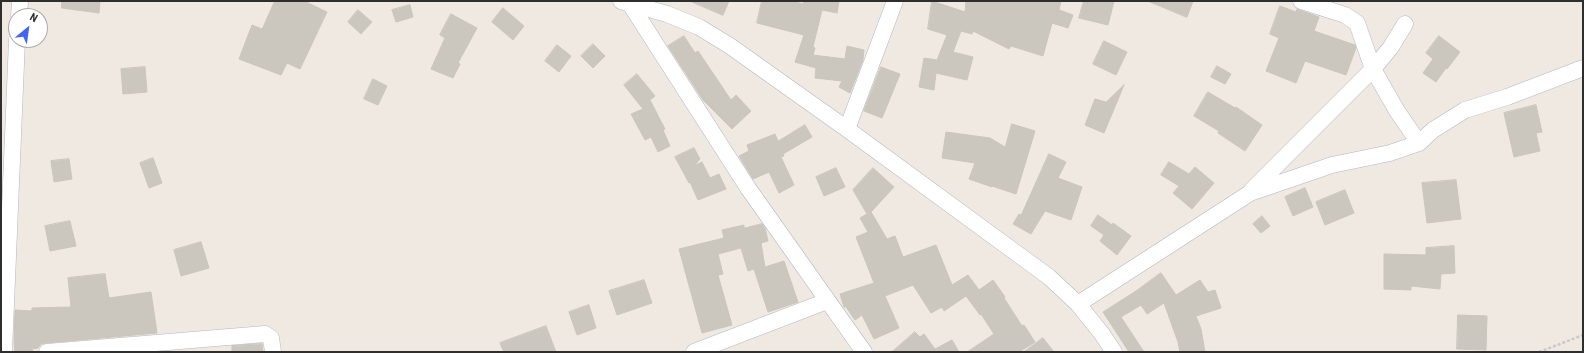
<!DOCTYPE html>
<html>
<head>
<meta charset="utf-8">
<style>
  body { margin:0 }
  #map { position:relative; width:1584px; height:353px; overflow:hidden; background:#efe9e1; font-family:"Roboto Condensed",sans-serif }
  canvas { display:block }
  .frame { position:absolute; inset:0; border:2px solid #2e2e2e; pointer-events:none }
  .north { position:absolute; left:8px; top:8px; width:40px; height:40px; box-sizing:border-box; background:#fff; border:1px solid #ababab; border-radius:50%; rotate:29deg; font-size:11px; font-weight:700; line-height:16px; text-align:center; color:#2e2e2e }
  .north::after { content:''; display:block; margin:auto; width:14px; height:18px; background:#4264fb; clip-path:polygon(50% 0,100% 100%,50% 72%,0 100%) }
</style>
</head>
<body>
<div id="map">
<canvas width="1584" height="353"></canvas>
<div class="frame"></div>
<div class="north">N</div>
</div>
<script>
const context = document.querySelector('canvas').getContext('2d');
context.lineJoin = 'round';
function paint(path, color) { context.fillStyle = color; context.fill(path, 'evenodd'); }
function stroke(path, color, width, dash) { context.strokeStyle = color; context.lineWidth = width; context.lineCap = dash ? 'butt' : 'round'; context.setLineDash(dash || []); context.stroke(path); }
const building = new Path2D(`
  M62 1H100L99 13 62 8Z
  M275 1H304L327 12 300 69 287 63 281 75 239 59 252 25 262 29Z
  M690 1H729L723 15Z
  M762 1H791L803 4 804 1H839L837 13 822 10 813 47 815 48 813 55 845 59 847 46 864 50 863 60 850 93 839 87 842 81 815 78 816 68 795 62 804 35 757 23Z
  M932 1 965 12 966 1H1061L1059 10 1073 15 1068 28 1052 23 1043 56 1011 46 1009 49 973 31 972 34 961 31 953 52 973 57 967 80 936 73 934 90 919 87 924 58 937 60 947 35 928 29Z
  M1084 1H1114L1108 25 1079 18Z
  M1148 1H1193L1187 17Z
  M410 5 413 17 396 22 392 10Z
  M1280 6 1296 12 1297 9 1319 17 1314 31 1355 45 1356 48 1346 75 1305 61 1296 83 1266 71 1279 38 1270 34Z
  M503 8 524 26 513 40 492 22Z
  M358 10 372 22 361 34 348 22Z
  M451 14 477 28 458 63 460 64 453 78 431 69 445 38 440 35Z
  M684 36 695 53 698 51 731 100 736 95 751 111 732 129 703 100 668 46Z
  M1439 36 1460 52 1447 69 1446 68 1436 82 1423 73 1433 59 1426 53Z
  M1104 41 1127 52 1116 75 1093 64Z
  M593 44 605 56 593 68 581 56Z
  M557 45 571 56 559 72 545 61Z
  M1217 66 1231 74 1225 84 1211 77Z
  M145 67 147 92 123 94 121 69Z
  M881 67 900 74 882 118 864 111Z
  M637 74 655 96 650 100 665 129 663 130 670 146 658 152 651 137 645 140 631 114 643 109 624 85Z
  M373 79 387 86 378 105 364 99Z
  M1124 85 1104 133 1085 125 1095 99 1106 102Z
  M1208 92 1235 108 1236 107 1262 125 1245 151 1218 133 1219 131 1194 116Z
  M1536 105 1542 132 1536 133 1540 151 1514 157 1504 113Z
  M1012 124 1035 131 1016 194 992 186V187L969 179 975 163 942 158 946 132 990 138 1005 147Z
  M805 125 812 137 783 154 784 156 781 157 794 185 779 193 769 172 753 179 739 156 749 151 747 145 775 134 778 141Z
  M694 148 700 159 694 166 702 162 710 178 719 174 726 189 698 200 690 182 689 183 675 157Z
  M1049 154 1066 162 1058 178 1082 187 1071 220 1045 211 1031 234 1013 224 1019 214 1021 215Z
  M153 158 162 183 149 188 140 163Z
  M69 159 72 179 54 182 51 161Z
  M1169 162 1189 174 1195 167 1214 183 1192 209 1173 193 1179 186 1161 175Z
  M836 168 845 187 824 196 816 177Z
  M873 168 894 187 871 212 887 239 895 236 903 257 936 245 952 285 968 275 979 290 993 280 1005 297 1004 298 1022 326 1024 325 1035 342 1019 352H967L994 334 981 314 980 315 966 296 944 311 942 307 931 313 913 285 885 296 899 328 874 339 862 315 855 320 846 307H844L840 294 874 283 856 237 868 232 860 218 867 214 853 190Z
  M1456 180 1461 219 1427 223 1422 183Z
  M1305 188 1313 207 1293 216 1285 197Z
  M1345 190 1354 213 1325 225 1316 202Z
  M1098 215 1112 225 1113 223 1131 236 1117 255 1100 241 1104 235 1091 226Z
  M1262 216 1270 226 1261 233 1253 224Z
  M70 221 76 246 50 251 45 226Z
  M762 224 765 228 768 241 761 243 765 267 784 261 798 302 768 312 754 269 748 271 741 248 718 254 723 274 718 275 732 325 702 333 679 249 724 238 722 230 744 225V228Z
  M201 242 209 268 181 276 174 250Z
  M1454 246 1455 273 1441 274 1440 289 1411 286V290L1384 289V254L1426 255V248Z
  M1161 273 1176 295 1200 280 1208 292 1215 290 1221 308 1196 316 1201 329 1205 352H1180L1178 342 1164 303 1147 314 1141 305 1121 317 1144 352H1129L1103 312 1136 291Z
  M105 274 109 298 151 292 157 333 46 343 41 344 38 348 32 349 33 351 15 352 14 342 15 310 32 311V308L71 307 68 278Z
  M644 280 652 303 617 315 609 291Z
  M589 305 596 328 577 335 569 312Z
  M1458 315 1487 316 1486 350 1457 349Z
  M546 326 556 352H504L500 343Z
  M915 332 920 337 924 334 935 349 952 340 959 352H892Z
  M1043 338 1054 352H1024Z
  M262 344 263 352H232V346Z`);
const path = new Path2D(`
  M1539 352 1583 335`);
const minor = new Path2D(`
  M621 1 667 14 699 27 730 46 847 129 1049 277 1078 304 1102 334 1114 352
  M1301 1 1345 15 1357 23 1373 69 1397 111 1419 143
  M630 4 748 188 864 352
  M19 16 20 1
  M847 129 895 1
  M1252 190 1373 69 1391 47 1405 24
  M1078 304 1250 193 1332 165 1390 153 1419 143 1433 130 1465 110 1507 97 1583 68
  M4 352 17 40
  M47 352 265 334 271 338 273 352
  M694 352 827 301`);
paint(building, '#cbc7bf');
stroke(building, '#cbc5ba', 1);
stroke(minor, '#b4b7c1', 17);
stroke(path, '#c9c9c9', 2.5, [3, 2]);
stroke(minor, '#fff', 16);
</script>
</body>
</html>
